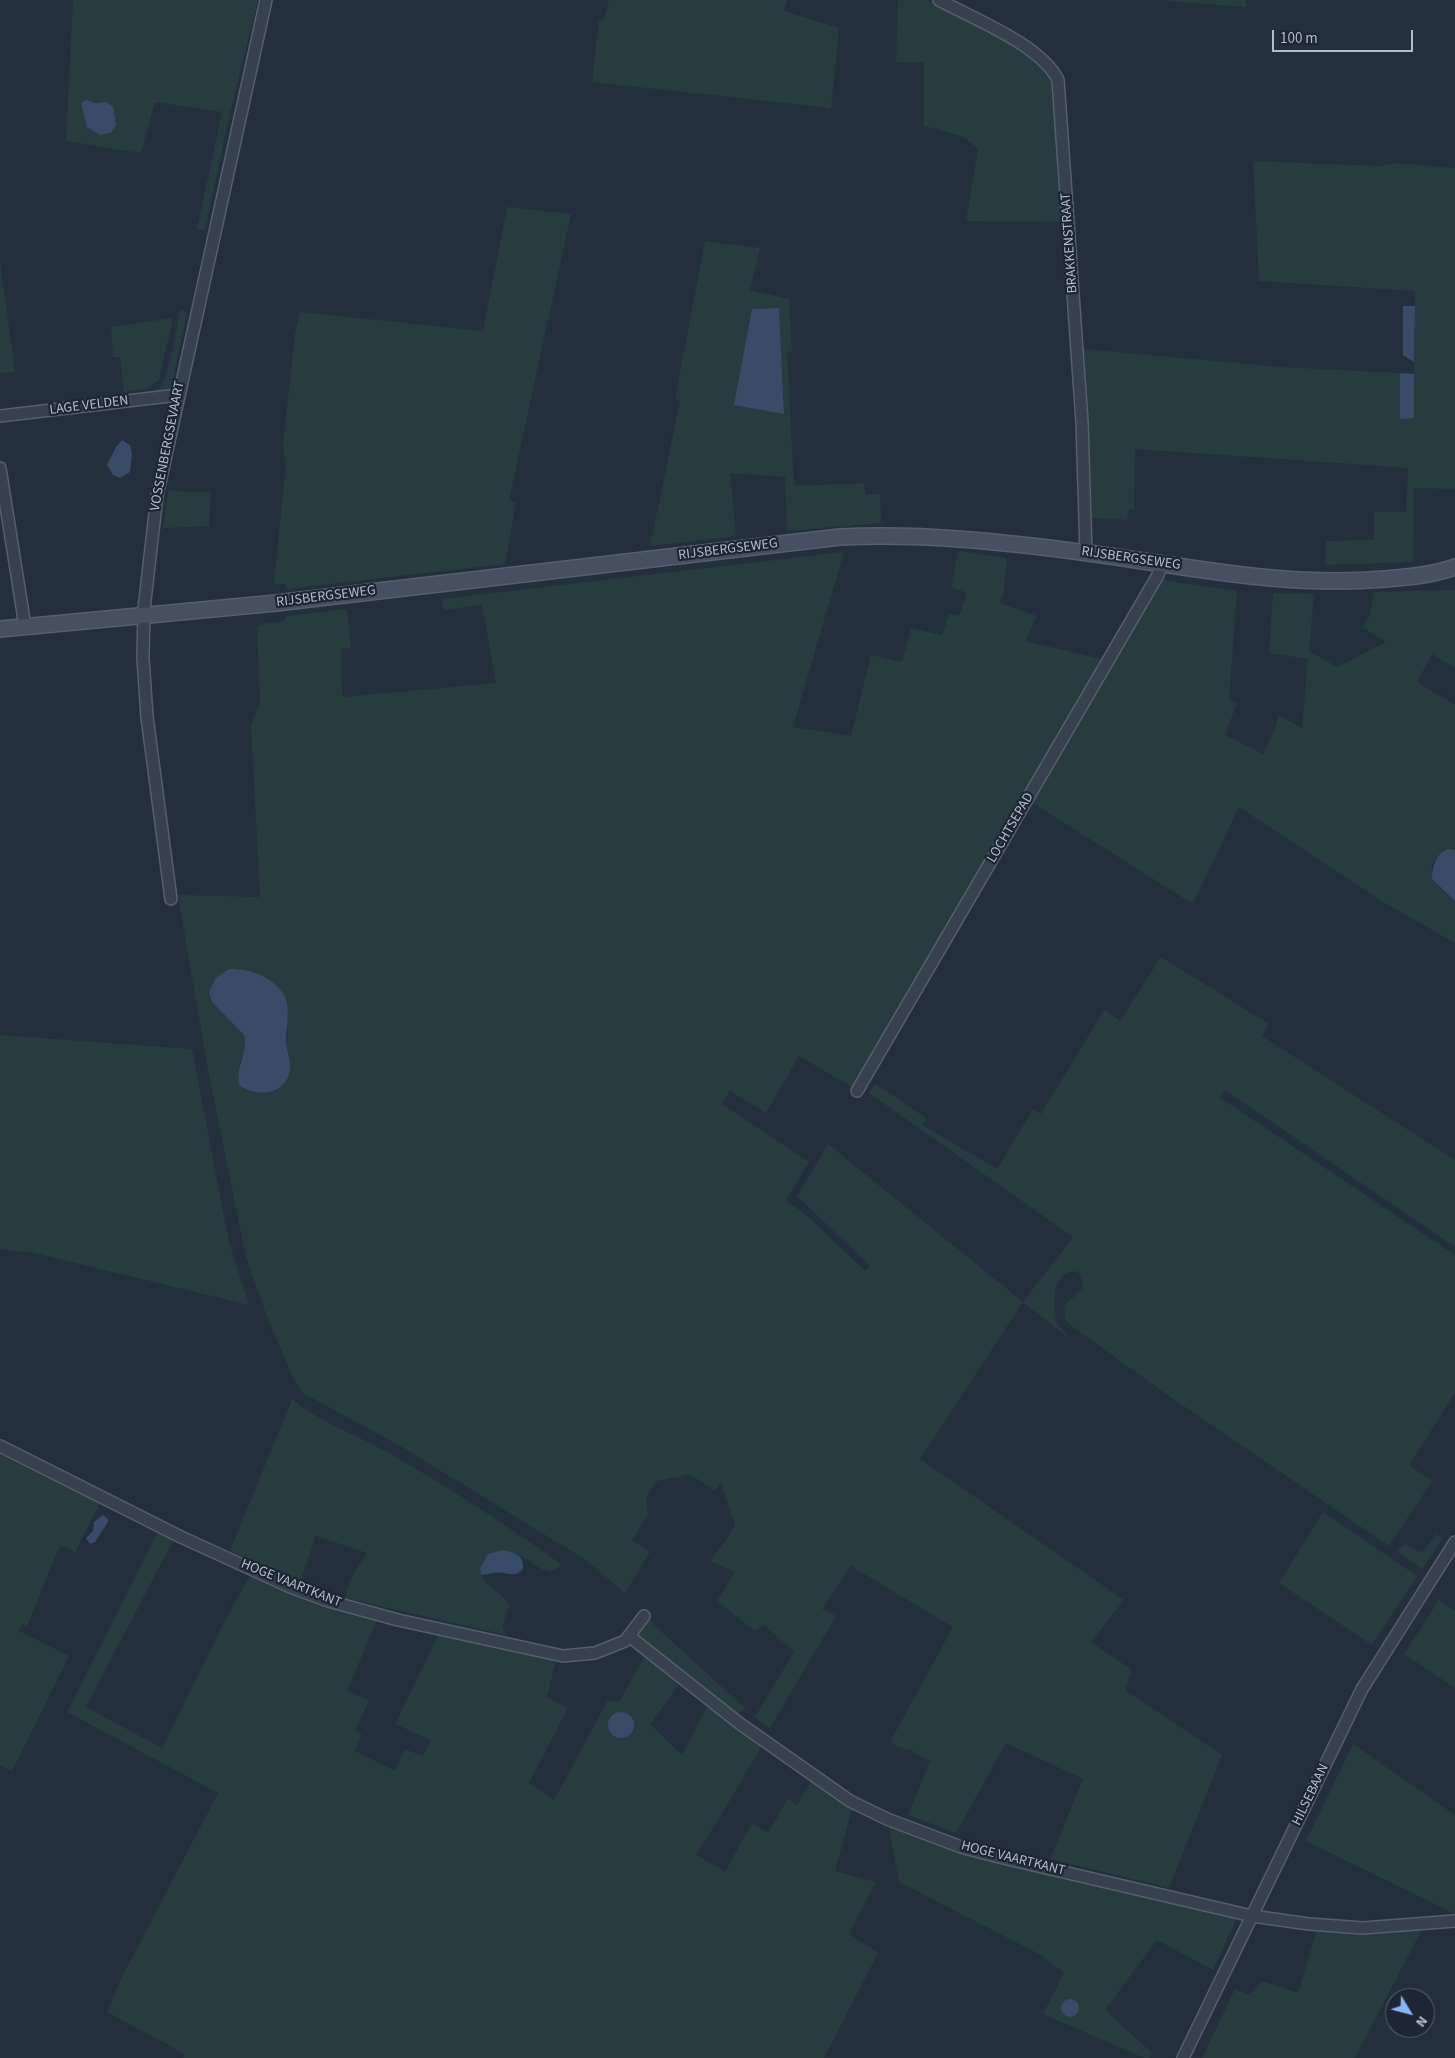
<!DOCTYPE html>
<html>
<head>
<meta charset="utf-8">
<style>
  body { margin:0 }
  #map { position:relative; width:1455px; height:2058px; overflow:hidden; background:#242f3e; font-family:"Source Sans 3",sans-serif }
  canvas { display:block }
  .north { position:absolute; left:1385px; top:1988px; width:50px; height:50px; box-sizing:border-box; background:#1d2633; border:1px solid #59626f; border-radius:50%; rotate:127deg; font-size:14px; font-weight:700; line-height:20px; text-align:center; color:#b4bcc9 }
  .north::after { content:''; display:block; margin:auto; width:18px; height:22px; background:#8ab4f8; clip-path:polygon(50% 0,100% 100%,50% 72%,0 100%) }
  .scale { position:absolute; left:1272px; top:30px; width:141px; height:22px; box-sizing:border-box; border:2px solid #b4bcc9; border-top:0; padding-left:6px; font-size:15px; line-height:18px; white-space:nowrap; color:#b4bcc9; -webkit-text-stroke:4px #1d2633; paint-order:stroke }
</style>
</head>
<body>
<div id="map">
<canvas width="1455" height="2058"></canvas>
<div class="north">N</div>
<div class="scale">100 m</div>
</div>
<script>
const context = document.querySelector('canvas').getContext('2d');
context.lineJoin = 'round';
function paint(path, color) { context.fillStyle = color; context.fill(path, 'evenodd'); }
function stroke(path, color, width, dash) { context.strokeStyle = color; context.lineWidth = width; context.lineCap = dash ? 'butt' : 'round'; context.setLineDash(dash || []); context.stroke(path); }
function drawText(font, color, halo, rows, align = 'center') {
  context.font = font + ' "Source Sans 3",sans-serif'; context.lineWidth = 4.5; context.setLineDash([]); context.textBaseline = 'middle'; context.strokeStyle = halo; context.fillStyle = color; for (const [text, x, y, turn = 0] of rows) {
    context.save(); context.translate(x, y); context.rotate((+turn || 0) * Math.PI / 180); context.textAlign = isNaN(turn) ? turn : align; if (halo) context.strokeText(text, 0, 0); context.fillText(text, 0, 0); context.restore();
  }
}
const green = new Path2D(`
  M73 0H258L230 113 205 231 197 229 222 112 155 102 141 153 66 141ZM89 101 95 103 100 102 111 133C93 137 87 125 84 109Z
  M609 0H787L784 11 839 28 831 108 592 82 599 20H604Z
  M898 0H927L1035 57 1051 73 1062 222 966 221 978 149 964 137 924 126V63L896 62Z
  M1166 0H1246V7L1166 1Z
  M1253 161 1380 166 1396 163 1455 168V552V489L1414 488 1413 562 1325 565 1326 541 1374 540V512H1406L1408 469 1397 467 1135 449 1134 509H1129L1127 520 1092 518 1084 349 1281 367 1400 373V418H1414L1415 291 1259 281Z
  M507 207 571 214 509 500 516 502 505 564 286 589V584H274L286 465 283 445 295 333 300 312 483 331Z
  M705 241 760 248 750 290 789 299 792 351 787 352 794 486 864 483 866 494H880L881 523 787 531 785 477 730 473 736 536 650 546 680 401 675 399ZM779 308 784 413 783 414 752 309Z
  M0 261 15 372 0 373Z
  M180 309 187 313 171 389 155 392C171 380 176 328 180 309Z
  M173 318 159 380 148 388 124 392 120 357H113L111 327Z
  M168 491 211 492 209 526 163 528Z
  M958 551 1007 558 1003 595 1000 603 1037 616 1025 641 1105 660 853 1088 799 1056 766 1113 730 1091 722 1104 809 1162 786 1200 808 1217 865 1271 870 1266 797 1196 828 1144 1023 1302 1073 1237 869 1093 875 1083 926 1118 923 1125 997 1169 1033 1109 1041 1114 1104 1010 1120 1021 1161 957 1269 1024 1262 1036 1455 1160V1247L1225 1090 1219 1097 1455 1255V1393L1409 1465 1432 1481 1389 1546 1169 1396 1073 1327 1065 1320 1064 1306 1083 1288 1080 1274 1075 1271C1049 1275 1054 1306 1057 1324L1067 1334 1066 1336 1023 1302 920 1459 1124 1600 1091 1642 1132 1670 1125 1690 1222 1755 1169 1888 1050 1859 1083 1779 1006 1743 956 1833 908 1815 930 1761 913 1753V1750L898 1747 890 1742 953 1627 851 1566 822 1609 836 1616 770 1728 755 1717 794 1652 764 1625 755 1631 717 1601 735 1572 711 1561 735 1526 721 1482 715 1491 690 1474 657 1481 646 1497 648 1515 632 1540 650 1552 625 1593 586 1560 402 1447 303 1393 292 1376 266 1314 246 1257 207 1065 178 895 260 897 251 725 260 703 257 627C265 621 275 624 284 621L287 616 347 609 351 648 341 649C342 666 340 681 343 697L496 683 482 605 443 610 442 599 844 552 793 727 851 736 871 655 902 662 911 628 942 635 949 614 959 616 967 593 951 587ZM229 969C245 969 261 971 272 983 275 986 281 989 283 993 292 1007 285 1038 288 1055L239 1064 244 1053V1035L212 1002Z
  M1161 580 1237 591 1229 699 1237 703 1225 735 1263 754 1276 726 1278 715 1302 728 1308 659 1269 653 1273 593 1314 594 1309 651 1337 667 1386 642 1362 627 1369 617 1374 592 1455 590V668L1432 654 1417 682 1455 705V850L1450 849C1417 868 1434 883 1455 901V943L1385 903 1239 807 1193 904 1031 802Z
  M0 1035 192 1049 229 1242 249 1305 34 1253 0 1249Z
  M292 1399C320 1423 357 1435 389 1453 448 1487 507 1525 562 1565L551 1572 541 1569 517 1553 480 1568C484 1591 502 1589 509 1606L502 1627 506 1635 345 1598 352 1576 367 1553 316 1536 300 1582 230 1551Z
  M0 1454 100 1503 75 1552 61 1545C48 1571 39 1599 27 1626L22 1624 19 1631 69 1656 12 1771 0 1766Z
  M1323 1512 1417 1576 1372 1645 1279 1583Z
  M158 1531 174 1539 86 1707 162 1748 224 1622 251 1574 309 1600 377 1620 347 1691 369 1700 355 1731 362 1735 355 1751 395 1771 404 1749 423 1756 431 1740 395 1724 439 1634 556 1660 547 1697 568 1708 529 1783 554 1800 608 1700 619 1702 646 1654 680 1683 650 1724 682 1755 707 1706 761 1747 719 1819 696 1854 725 1872 752 1823 768 1833 788 1799 797 1805 811 1781 853 1806 835 1871 876 1882 849 1934 878 1953 824 2058H183L185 2054 107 2012 120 1981 218 1793 67 1712Z
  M1436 1534 1443 1538 1422 1569 1397 1551 1405 1544 1422 1553Z
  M1439 1600 1455 1611V1688L1404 1654Z
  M645 1615 653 1624 746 1709 737 1714 640 1636 633 1632Z
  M1353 1744 1455 1815V1914L1306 1841Z
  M888 1823 972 1854 1023 1869 1237 1918 1213 1970 1157 1940 1105 2010 1152 2053 1149 2058H1144L1043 2014 1064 1973 1041 1955 899 1882Z
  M1317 1929H1422L1355 2058H1202L1235 1989 1249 1995 1262 1981 1298 1993Z`);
const water = new Path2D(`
  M86 100 95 103 106 102 113 107 116 125 111 133 100 135 87 127 81 103Z
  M1403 306H1415L1414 362 1403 355Z
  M779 308 784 414 734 405 752 309Z
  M1400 373 1414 374V418L1400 419Z
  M122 440 130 445 132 454 130 472 120 478 113 475 107 465 116 447Z
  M1450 849 1455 850V901L1432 879C1432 866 1437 851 1450 849Z
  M229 969C249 968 271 976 283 993 291 1005 287 1026 286 1039 286 1049 291 1060 290 1070 286 1095 257 1098 239 1085 236 1064 248 1054 244 1035L212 1002 209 992 216 978Z
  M103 1515 108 1519V1522L95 1542 90 1544 86 1538 93 1531 94 1522Z
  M502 1550C515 1553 524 1554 523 1569 513 1580 505 1570 493 1573 488 1574 486 1575 481 1575L480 1568 488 1554Z
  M608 1725a13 13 0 1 1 26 0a13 13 0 1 1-26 0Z
  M1061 2008a9 9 0 1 1 18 0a9 9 0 1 1-18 0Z`);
const street = new Path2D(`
  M939 0C974 19 1041 45 1058 80L1082 422 1086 553
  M0 416 178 395
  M0 468 25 626
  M171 899 147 717 143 658 144 609 157 496 266 0
  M857 1091 1158 575 1161 564
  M0 1446 181 1537 288 1586 325 1600 398 1620 563 1656 595 1653 625 1641 644 1616
  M629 1636 739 1723 850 1801 887 1819 961 1847 999 1857 1252 1916 1309 1924 1363 1928 1455 1921
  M1183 2058 1362 1689 1455 1542`);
const secondary = new Path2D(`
  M0 629 276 603 840 537C923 533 1005 542 1088 553 1186 566 1285 588 1385 579 1409 577 1432 575 1455 567`);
const streetNames = [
  ["BRAKKENSTRAAT",1070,243,-94],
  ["LAGE VELDEN",89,406,-7],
  ["VOSSENBERGSEVAART",168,446,-79],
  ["RIJSBERGSEWEG",728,550,-7],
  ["RIJSBERGSEWEG",1131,559,8],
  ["RIJSBERGSEWEG",326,597,-7],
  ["LOCHTSEPAD",1011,828,-60],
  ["HOGE VAARTKANT",291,1584,22],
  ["HILSEBAAN",1311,1795,-64],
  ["HOGE VAARTKANT",1013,1859,14]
];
paint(green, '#263c3f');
paint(water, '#394c67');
stroke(street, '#565f6c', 14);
stroke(secondary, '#565f6c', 18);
stroke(street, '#38414e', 11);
stroke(secondary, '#465061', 15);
drawText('14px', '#b4bcc9', '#1d2633', streetNames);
</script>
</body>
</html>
